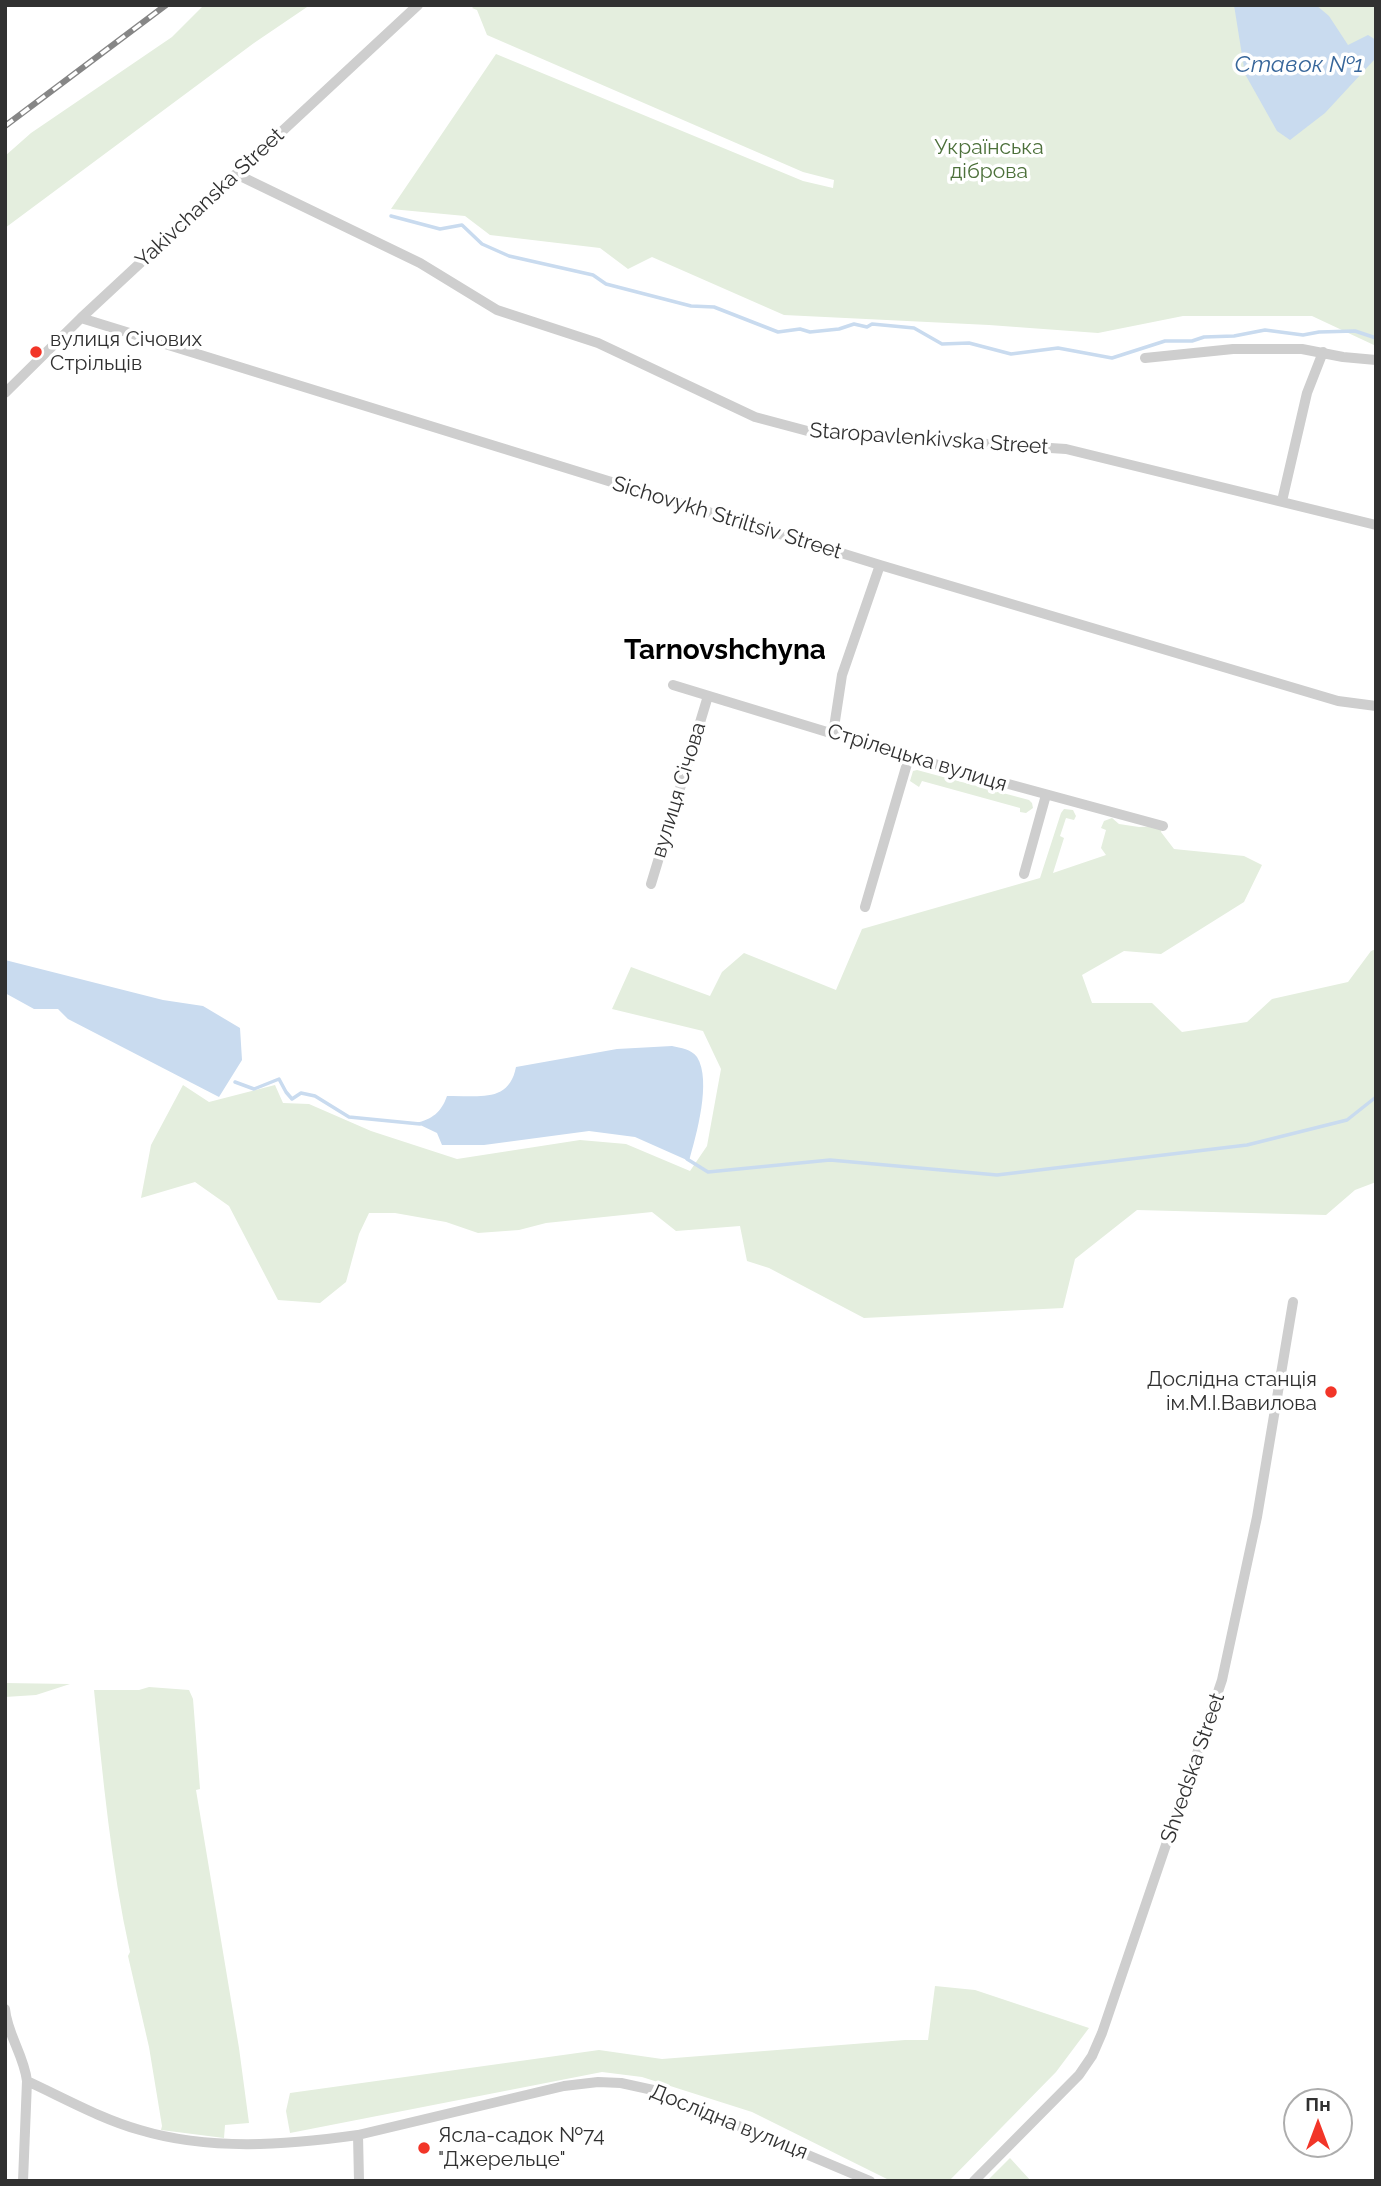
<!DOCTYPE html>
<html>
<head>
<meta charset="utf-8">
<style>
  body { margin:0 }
  #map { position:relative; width:1381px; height:2186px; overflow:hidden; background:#fff; font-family:Raleway,sans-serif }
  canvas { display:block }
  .frame { position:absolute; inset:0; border:7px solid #313131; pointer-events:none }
  .north { position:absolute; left:1283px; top:2088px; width:70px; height:70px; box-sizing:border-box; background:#fff; border:2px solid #adadad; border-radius:50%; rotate:0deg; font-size:19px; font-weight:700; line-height:28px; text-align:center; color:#313131 }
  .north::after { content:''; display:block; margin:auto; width:24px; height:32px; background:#f23528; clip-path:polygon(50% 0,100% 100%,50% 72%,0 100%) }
</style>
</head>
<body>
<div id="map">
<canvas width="1381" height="2186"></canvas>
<div class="frame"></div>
<div class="north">Пн</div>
</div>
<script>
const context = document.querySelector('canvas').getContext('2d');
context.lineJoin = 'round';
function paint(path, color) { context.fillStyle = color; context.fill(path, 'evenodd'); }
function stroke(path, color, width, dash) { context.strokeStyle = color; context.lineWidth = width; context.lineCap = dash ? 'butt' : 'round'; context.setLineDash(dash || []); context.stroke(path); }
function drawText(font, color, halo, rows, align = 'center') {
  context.font = font + ' Raleway,sans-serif'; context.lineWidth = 7; context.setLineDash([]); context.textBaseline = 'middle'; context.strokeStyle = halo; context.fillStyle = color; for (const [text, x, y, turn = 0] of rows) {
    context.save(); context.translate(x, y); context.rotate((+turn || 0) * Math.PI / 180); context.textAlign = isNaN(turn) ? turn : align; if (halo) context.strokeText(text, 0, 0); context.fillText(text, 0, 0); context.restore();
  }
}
const green = new Path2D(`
  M204 5H310L254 43 5 228V156L31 133 172 37Z
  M475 5H1376V346L1312 316H1183L1098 333 989 325 784 315 652 257 628 269 600 248 490 235 465 216 391 209 496 54 803 181 833 188 834 180 803 172 487 35 477 10 472 8Z
  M917 770 1029 800 1032 803 1033 808 1026 813 1020 812V808L922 781 919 787 910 781 913 771Z
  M1064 809 1073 810 1076 816 1074 820 1066 818 1060 836 1064 838 1053 873 1106 855 1101 848 1106 830 1101 828 1104 821 1112 818 1119 824 1139 827 1163 826 1161 832 1174 849 1244 856 1262 865 1244 902 1161 954 1124 951 1082 975 1092 1003H1152L1182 1032 1247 1022 1272 999 1348 982 1371 951 1376 949V1182L1355 1190 1326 1215 1137 1210 1075 1259 1063 1308 864 1318 769 1268 747 1261 740 1226 676 1231 652 1212 546 1223 519 1230 478 1233 446 1222 395 1213H369L359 1234 346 1282 320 1303 278 1300 229 1206 195 1182 141 1198 151 1145 183 1085 209 1102 275 1085 283 1103 309 1104 371 1131 457 1159 580 1140 626 1144 690 1171 707 1146 721 1069 703 1031 612 1009 631 967 710 996 722 972 744 953 836 990 862 929 1040 878 1061 813Z
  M5 1683 70 1684 36 1695 5 1697Z
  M149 1687 189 1690 193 1699 200 1789 196 1790 239 2048 249 2123 225 2125 224 2138 161 2130 162 2126 149 2047 128 1956 130 1952C111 1866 103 1778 94 1690H139Z
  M935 1986 975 1990 1089 2028 1056 2072 949 2181H891L752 2112 642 2077 602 2072 290 2133 286 2111 290 2093 599 2050 662 2059 905 2040H928Z
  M1010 2158 1031 2181H987Z`);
const water = new Path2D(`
  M1234 5H1316L1329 16 1348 45 1368 35 1376 40 1374 60 1325 113 1290 140 1277 131 1245 74Z
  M5 960 163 1000 203 1006 240 1028 242 1060 219 1097 68 1019 58 1009H34L5 993Z
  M672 1046C681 1048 691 1049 697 1057 712 1081 696 1136 689 1161L635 1137 589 1131 484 1145H442L437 1133 416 1123C432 1119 441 1113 447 1096 477 1095 509 1104 516 1067L617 1049Z`);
const stream = new Path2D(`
  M391 216 440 229 462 225 482 244 509 256 593 275 606 284 691 306 714 307 778 332 800 329 810 332 839 329 854 324 867 327 872 324 914 328 942 344 969 343 1011 354 1058 348 1112 358 1165 341H1192L1204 337 1234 336 1265 330 1303 335 1319 332 1355 331 1376 338
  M235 1082 254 1089 279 1079 286 1092 292 1099 301 1093 315 1096 349 1117 420 1124
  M687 1159 708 1172 830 1160 997 1175 1247 1145 1347 1120 1376 1097`);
const minor = new Path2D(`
  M236 174 420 263 497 310 598 343 755 417 815 433 1066 449 1376 525
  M81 318 880 565 1338 701 1376 706
  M1145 358 1233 349H1302L1343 357 1376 360
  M5 393 81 318 418 5
  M1282 501 1307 393 1323 352
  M673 685 909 757 1163 826
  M833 734 842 675 880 565
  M1024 874 1046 795
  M651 884 708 696
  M865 907 909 757
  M5 2009C7 2034 24 2055 27 2081 64 2098 101 2119 140 2130 210 2151 286 2145 358 2135L564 2086 598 2082 621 2083 653 2090 870 2181
  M358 2135 359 2181
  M23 2181 27 2081
  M974 2181 1079 2075 1092 2056 1102 2033 1222 1680 1257 1517 1293 1302`);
const rail = new Path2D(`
  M5 126 166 5`);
const markers = [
  [36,352,7,"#f23528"],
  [1331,1392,7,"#f23528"],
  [424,2148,7,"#f23528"]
];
const parkNames = [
  ["Українська",989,148],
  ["діброва",989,172]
];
const streetNames = [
  ["Yakivchanska Street",210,198,-43],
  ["Staropavlenkivska Street",929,439,4],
  ["Sichovykh Striltsiv Street",727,518,17],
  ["Стрілецька вулиця",917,758,17],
  ["вулиця Січова",679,790,-73],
  ["Shvedska Street",1193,1768,-71],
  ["Дослідна вулиця",729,2122,22]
];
const poiNames = [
  ["вулиця Січових",50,340],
  ["Стрільців",50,364],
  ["Дослідна станція",1317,1380,"right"],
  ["ім.М.І.Вавилова",1317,1404,"right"],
  ["Ясла-садок №74",438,2136],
  ["\"Джерельце\"",438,2160]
];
const waterNames = [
  ["Ставок №1",1299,65]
];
const districtNames = [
  ["Tarnovshchyna",725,651]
];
paint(green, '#e4eede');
paint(water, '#c9dbef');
stroke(stream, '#c9dbef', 3.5);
stroke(minor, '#cecece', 10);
stroke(rail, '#868686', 6);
stroke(rail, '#fff', 3.5, [10]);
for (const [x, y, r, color] of markers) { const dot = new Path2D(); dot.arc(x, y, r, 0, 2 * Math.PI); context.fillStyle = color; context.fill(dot); stroke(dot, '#fff', 2.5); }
drawText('21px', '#4c703a', '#fff', parkNames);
drawText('21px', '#313131', '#fff', streetNames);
drawText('21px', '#313131', '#fff', poiNames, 'left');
drawText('italic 23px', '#37669a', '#fff', waterNames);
drawText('bold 28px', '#000', '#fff', districtNames);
</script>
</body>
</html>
